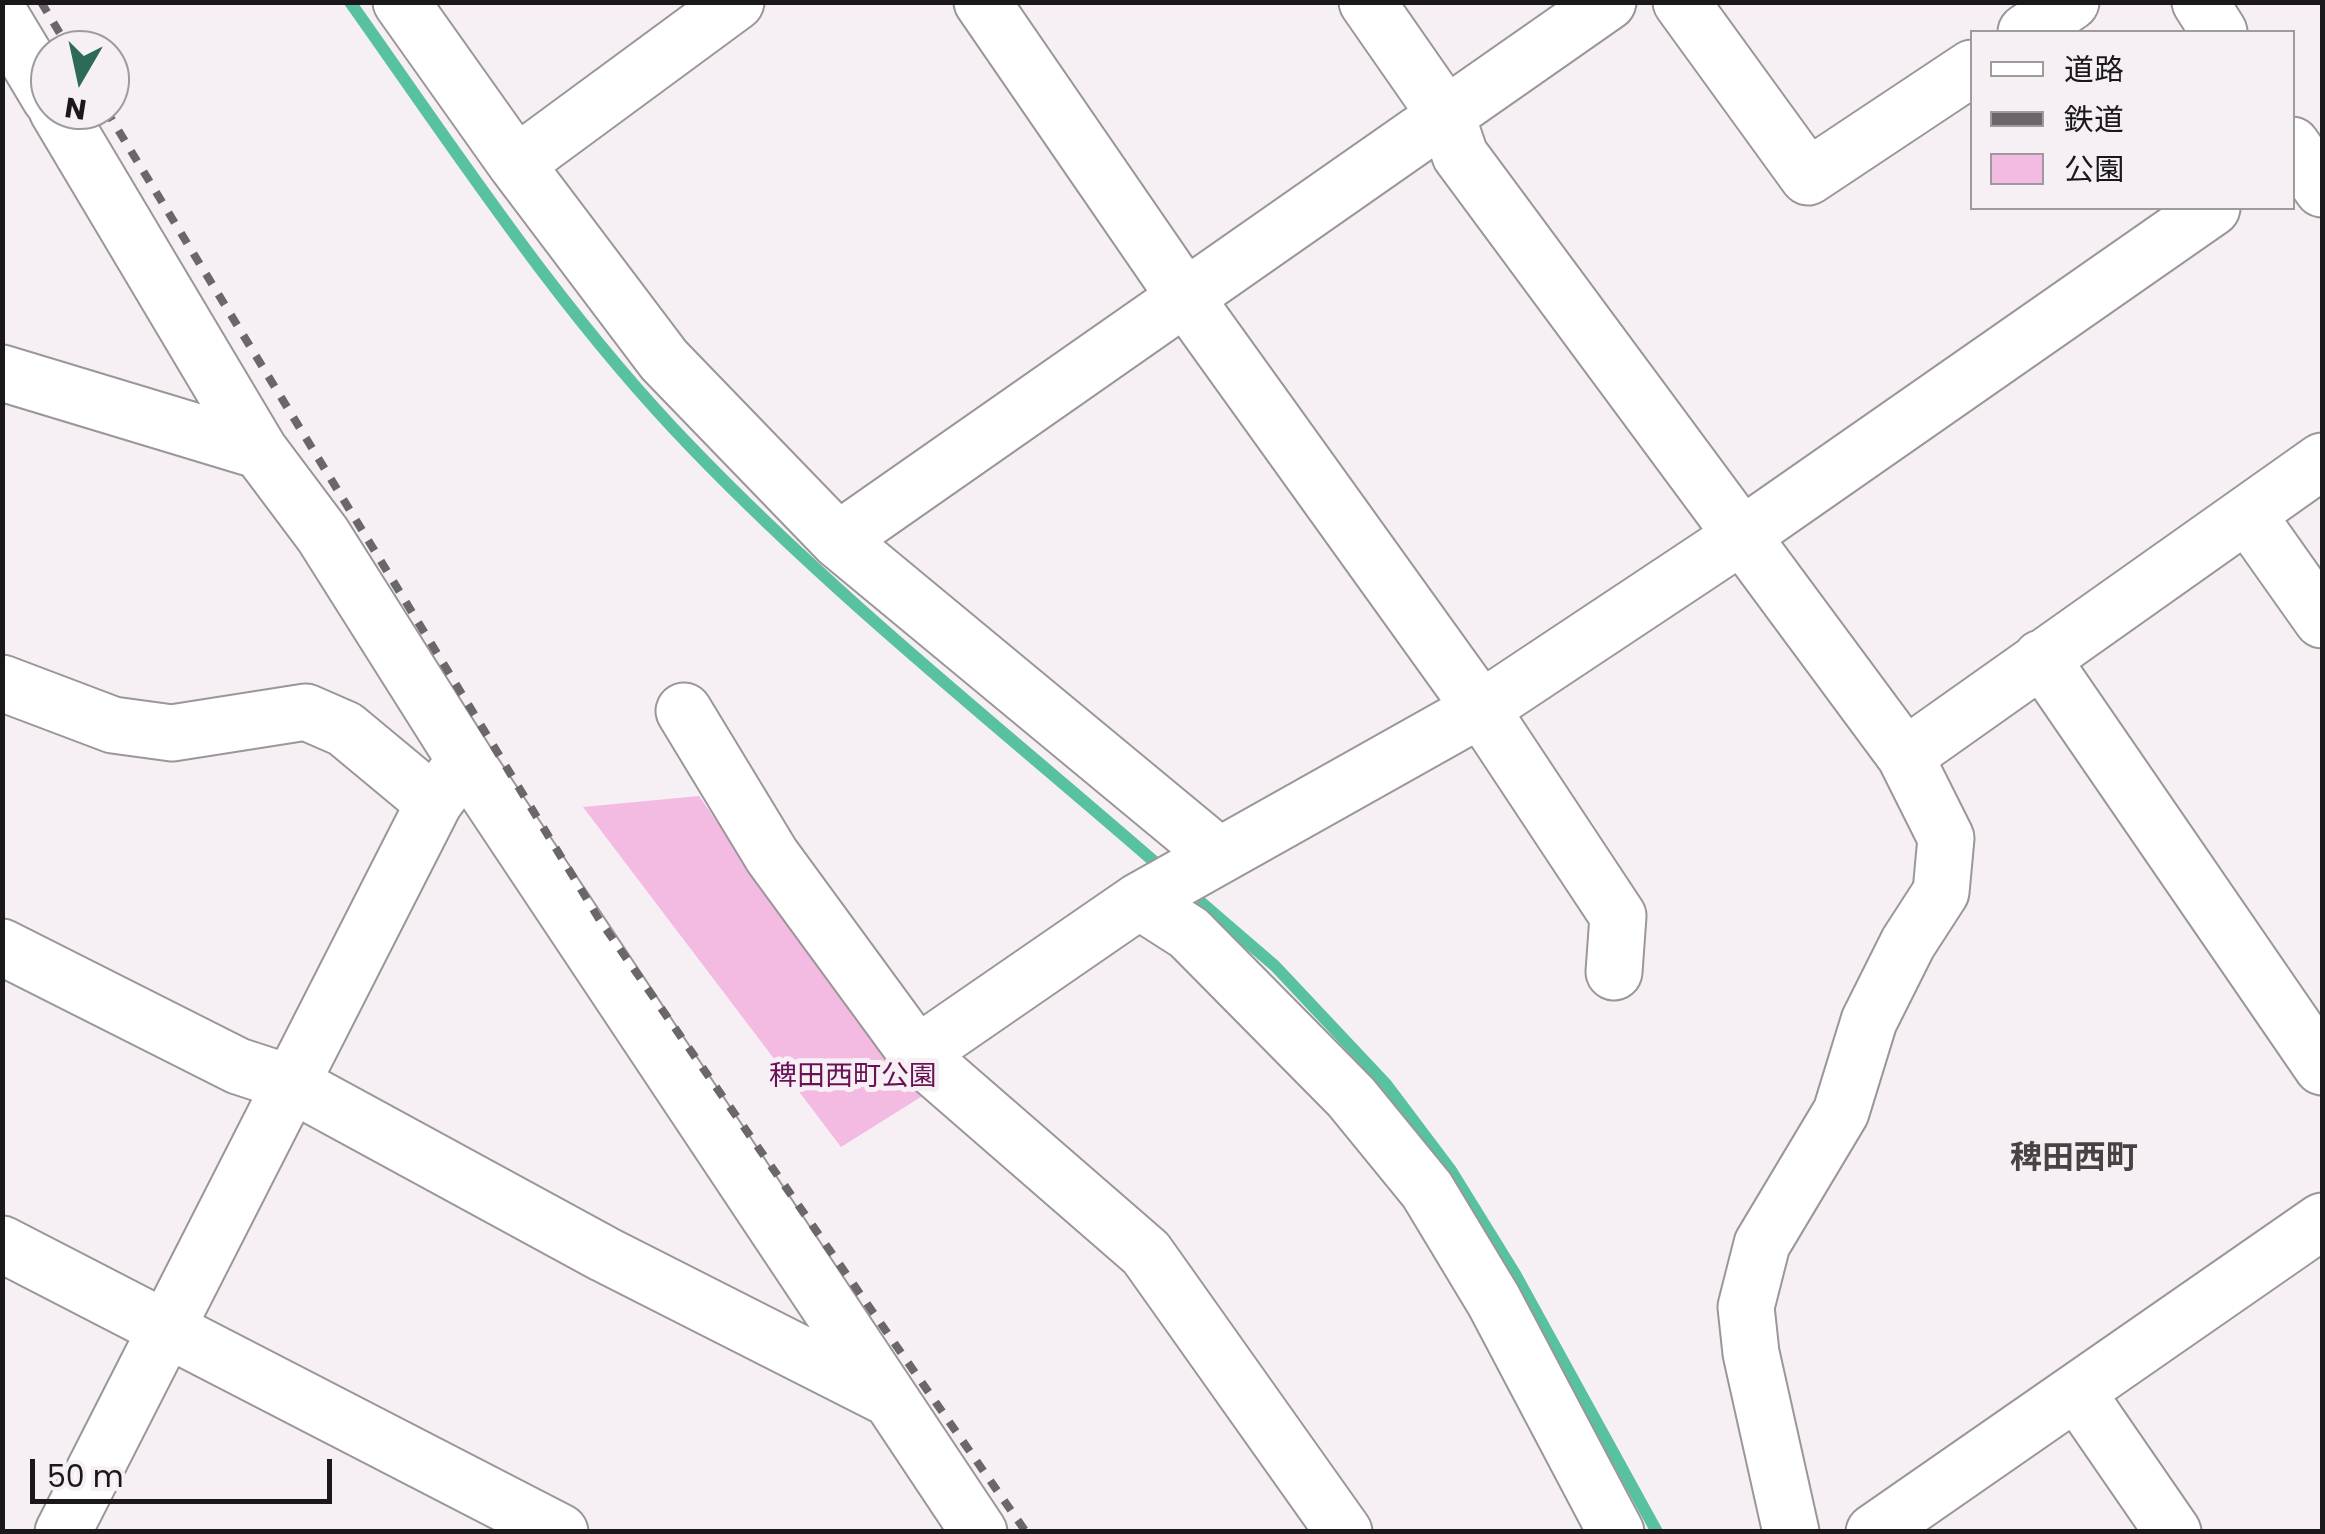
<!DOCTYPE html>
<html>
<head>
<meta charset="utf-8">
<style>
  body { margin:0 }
  #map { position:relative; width:2325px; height:1534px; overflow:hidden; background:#f6f0f4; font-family:Poppins,"Noto Sans JP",sans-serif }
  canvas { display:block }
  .frame { position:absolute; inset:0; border:5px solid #1a181a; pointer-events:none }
  .legend { position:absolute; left:1970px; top:30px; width:325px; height:180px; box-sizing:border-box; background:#f6f0f4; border:2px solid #9e9a9d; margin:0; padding:12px 18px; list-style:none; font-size:30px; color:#1a181a }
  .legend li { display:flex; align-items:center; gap:20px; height:50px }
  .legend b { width:50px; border:2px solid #9e9a9d }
  .north { position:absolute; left:30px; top:30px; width:100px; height:100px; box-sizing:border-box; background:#f6f0f4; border:2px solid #9e9a9d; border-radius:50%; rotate:189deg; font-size:28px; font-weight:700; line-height:40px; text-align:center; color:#1a181a }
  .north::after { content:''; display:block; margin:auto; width:35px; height:45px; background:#2d6b58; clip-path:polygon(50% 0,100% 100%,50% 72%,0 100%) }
  .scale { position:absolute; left:30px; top:1459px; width:302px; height:45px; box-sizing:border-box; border:5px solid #1a181a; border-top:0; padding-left:12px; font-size:30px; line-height:35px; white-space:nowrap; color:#1a181a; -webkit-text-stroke:8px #f6f0f4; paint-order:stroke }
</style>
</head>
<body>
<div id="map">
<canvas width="2325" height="1534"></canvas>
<div class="frame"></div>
<ul class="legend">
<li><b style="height:12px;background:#fff"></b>道路</li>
<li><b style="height:12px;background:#6a6669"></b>鉄道</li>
<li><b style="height:28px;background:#f3bbe1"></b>公園</li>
</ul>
<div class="north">N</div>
<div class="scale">50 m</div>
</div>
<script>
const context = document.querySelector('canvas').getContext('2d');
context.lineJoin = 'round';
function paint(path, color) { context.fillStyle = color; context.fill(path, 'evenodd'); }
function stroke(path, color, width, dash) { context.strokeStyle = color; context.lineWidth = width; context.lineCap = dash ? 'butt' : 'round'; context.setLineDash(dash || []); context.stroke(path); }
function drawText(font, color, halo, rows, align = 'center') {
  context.font = font + ' Poppins,"Noto Sans JP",sans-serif'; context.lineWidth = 10; context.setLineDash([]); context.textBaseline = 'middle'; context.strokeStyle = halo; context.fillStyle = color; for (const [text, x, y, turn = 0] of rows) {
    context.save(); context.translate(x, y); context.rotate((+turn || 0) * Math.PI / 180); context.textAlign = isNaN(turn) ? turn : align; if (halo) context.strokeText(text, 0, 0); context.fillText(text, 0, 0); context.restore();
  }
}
const green = new Path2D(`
  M699 796 792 930 932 1090 841 1147 583 807Z`);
const stream = new Path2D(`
  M350 2C457 153 562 314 691 447 838 600 1006 732 1165 871
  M1188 891 1275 966 1386 1084 1450 1169 1515 1274 1657 1532`);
const minor = new Path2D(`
  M401 2 516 164 664 360 838 540 1217 854
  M982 2 1187 300 1481 709 1618 916 1614 972
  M1367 2 1447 117 1460 155 1905 756 1946 838 1941 892 1908 943 1869 1021 1841 1112 1762 1244 1746 1307 1751 1353 1791 1532
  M1681 2 1808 177 1972 68
  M2200 2 2219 32
  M2 18 50 98
  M2026 32 2071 2
  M57 110 260 451 323 535 465 760 979 1532
  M2292 145 2322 189
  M516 164 736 2
  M2 373 260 451
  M2247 514 2322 620
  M838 540 1608 2
  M2041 658 2322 1067
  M2 683 113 725 172 733 306 712 345 729 434 803
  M684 711 772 856 917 1054 1146 1253 1344 1532
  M1905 756 2322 461
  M1139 901 1189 933 1351 1097 1427 1190 1494 1301 1616 1532
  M2 947 238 1066 290 1083 604 1254 884 1396
  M917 1054 1139 901 1481 709 1740 537 2212 208
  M2 1244 560 1532
  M2078 1394 2173 1532
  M63 1532 434 803 465 760
  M1874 1532 2322 1221`);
const rail = new Path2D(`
  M41 2 70 50
  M106 110 599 919 1026 1532`);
const parkNames = [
  ["稗田西町公園",853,1078]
];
const quarterNames = [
  ["稗田西町",2074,1160]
];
paint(green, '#f3bbe1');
stroke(stream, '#57c1a0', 12);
stroke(minor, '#9b9699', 59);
stroke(minor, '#fff', 55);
stroke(rail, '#6a6669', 8, [12, 12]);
drawText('28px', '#681155', '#f6f0f4', parkNames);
drawText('bold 32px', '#474345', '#f6f0f4', quarterNames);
</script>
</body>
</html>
